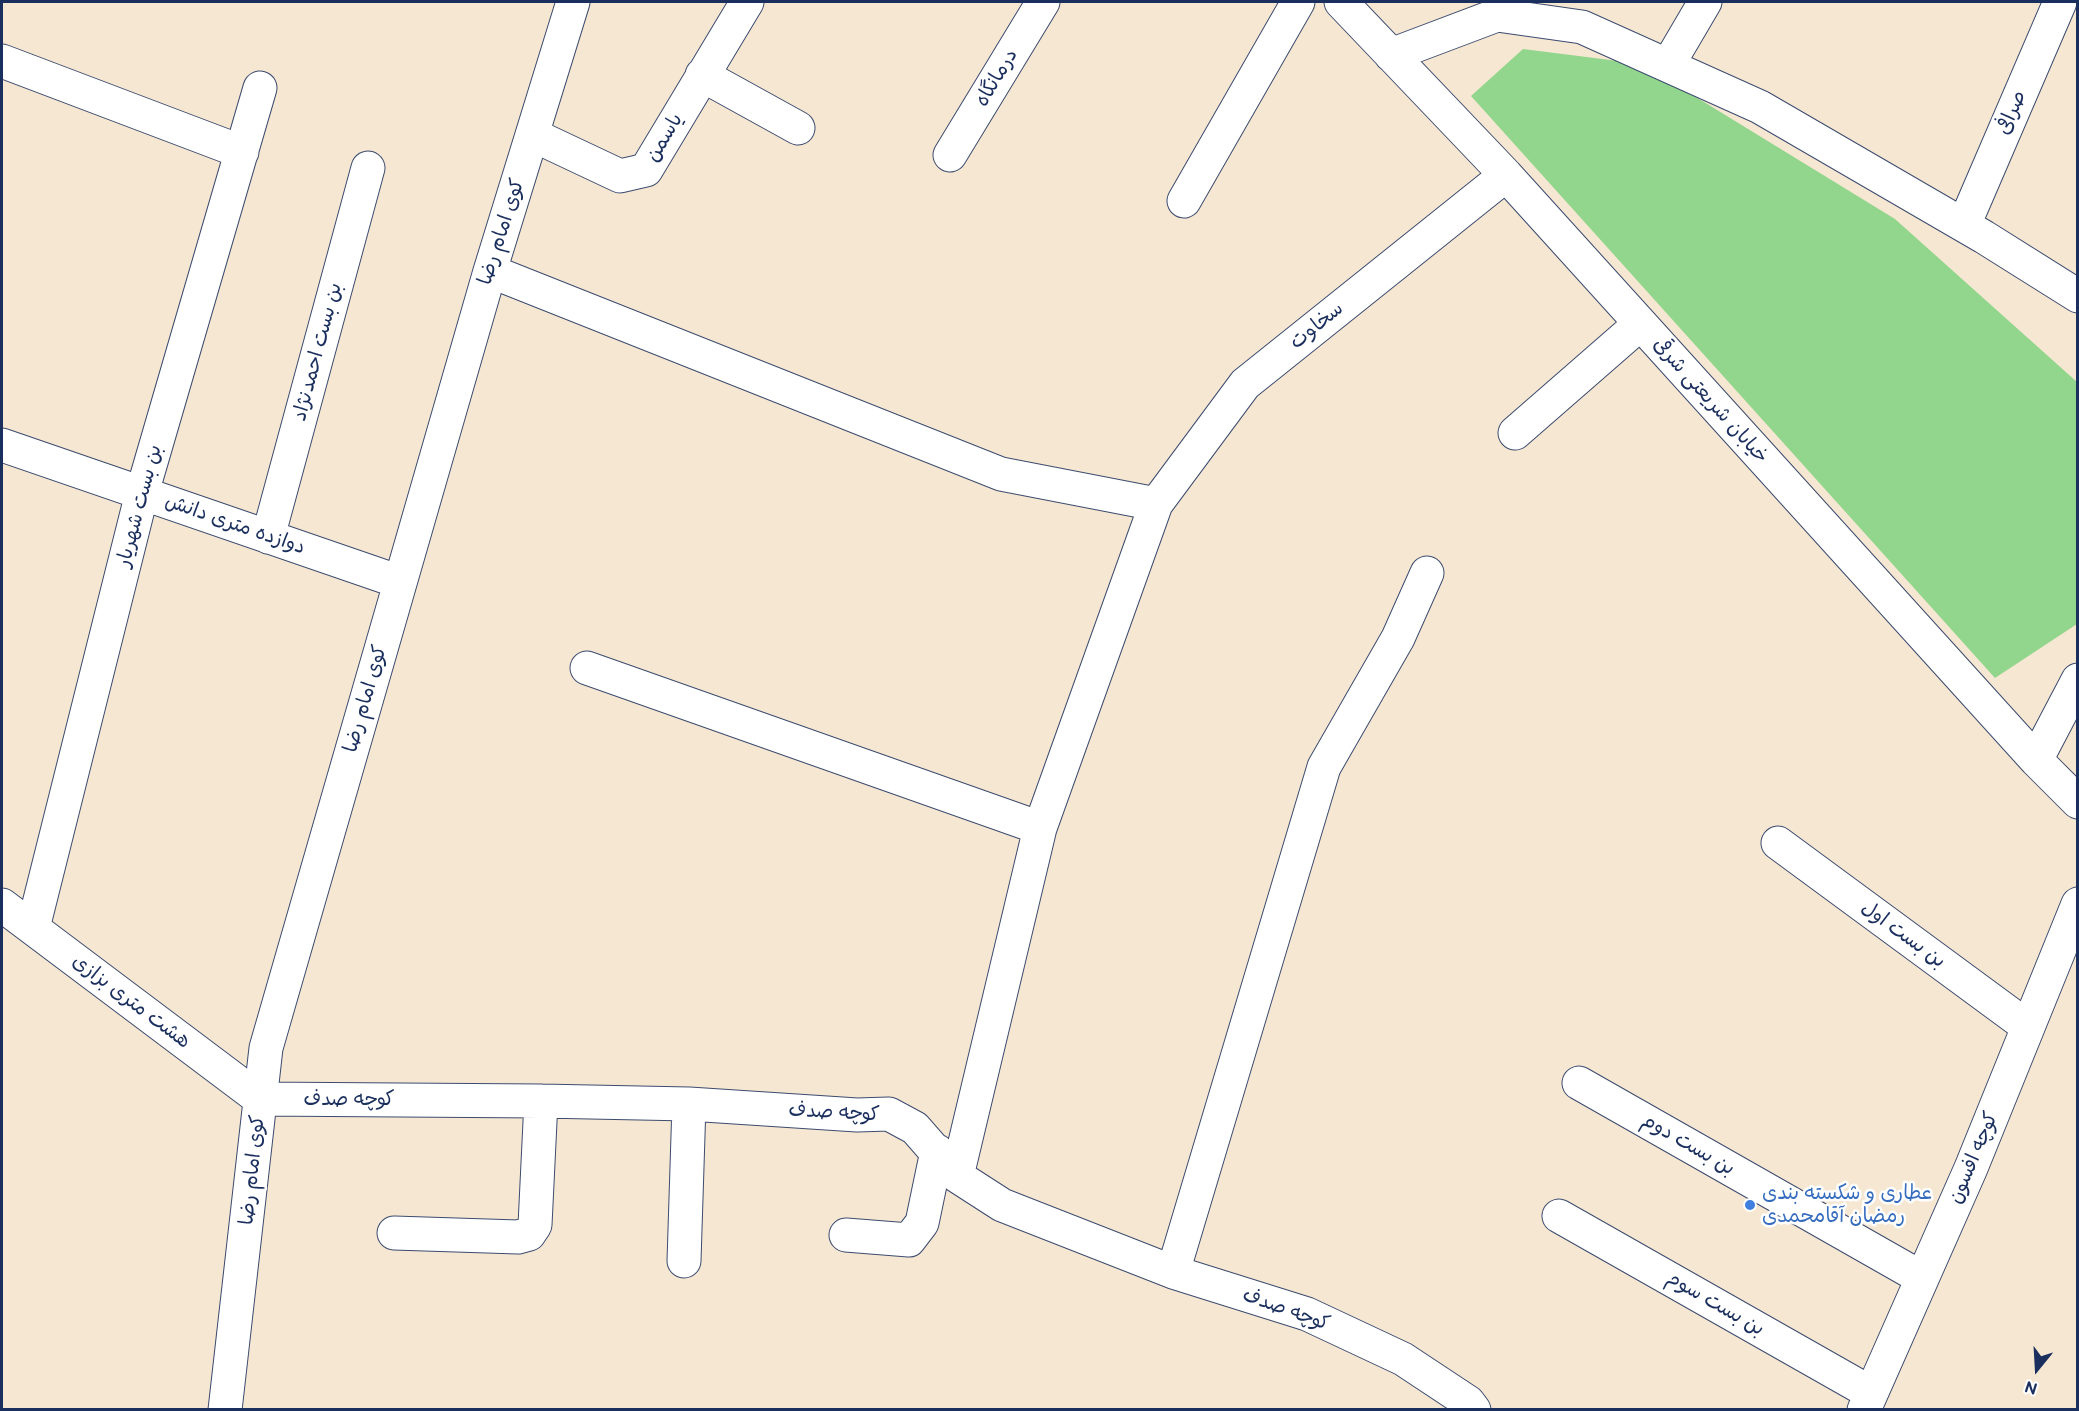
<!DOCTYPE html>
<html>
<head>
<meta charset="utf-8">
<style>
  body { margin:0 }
  #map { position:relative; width:2079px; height:1411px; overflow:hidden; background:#f6e7d2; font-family:"Balsamiq Sans",sans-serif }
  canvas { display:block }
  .frame { position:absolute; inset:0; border:3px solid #1b2f5e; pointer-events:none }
  .north { position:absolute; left:2007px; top:1339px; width:60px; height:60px; -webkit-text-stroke:4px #fff; paint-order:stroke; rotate:198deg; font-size:16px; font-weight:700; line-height:24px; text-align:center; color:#1b2f5e }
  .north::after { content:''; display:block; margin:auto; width:21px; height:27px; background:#1b2f5e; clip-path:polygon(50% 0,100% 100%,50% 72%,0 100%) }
</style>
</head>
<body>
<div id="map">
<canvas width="2079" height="1411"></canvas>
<div class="frame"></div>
<div class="north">N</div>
</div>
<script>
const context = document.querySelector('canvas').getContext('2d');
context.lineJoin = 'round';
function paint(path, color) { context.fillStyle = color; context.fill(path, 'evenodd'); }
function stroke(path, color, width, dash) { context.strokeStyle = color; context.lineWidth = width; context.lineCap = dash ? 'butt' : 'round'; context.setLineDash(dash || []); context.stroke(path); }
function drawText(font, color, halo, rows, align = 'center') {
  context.font = font + ' "Balsamiq Sans","Playpen Sans Arabic",sans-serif'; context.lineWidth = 5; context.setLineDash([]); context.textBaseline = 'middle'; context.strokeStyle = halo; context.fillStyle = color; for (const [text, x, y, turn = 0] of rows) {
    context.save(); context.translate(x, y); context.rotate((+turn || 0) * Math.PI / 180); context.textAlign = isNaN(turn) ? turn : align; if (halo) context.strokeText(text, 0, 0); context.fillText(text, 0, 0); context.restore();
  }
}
const green = new Path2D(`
  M1523 49 1642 64 1895 219 2077 382V624L1995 678 1471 96Z`);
const minor = new Path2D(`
  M1341 2 1506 175 2036 760 2078 802
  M1391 55 1497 15 1582 27 1760 107 1984 237 2078 296
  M2 61 242 152
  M1668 65 1705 2
  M702 75 798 128
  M533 135 620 176 646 170 747 2
  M950 155 1043 2
  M1184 201 1298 2
  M1964 225 2060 2
  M490 271 1001 474 1156 504 1040 828 957 1176
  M1515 433 1640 324
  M2 445 400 582
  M1156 504 1245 384 1506 175
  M268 537 368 168
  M587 668 1040 828
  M2036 760 2078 680
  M1778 843 2028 1027
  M2 905 260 1099 541 1101 689 1104 857 1115 889 1114 915 1128 957 1176 1002 1205 1173 1272 1307 1314 1403 1359 1468 1402 1474 1410
  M33 928 142 493 260 88
  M1579 1083 1922 1278
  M1559 1216 1871 1393
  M394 1233 518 1237 529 1234 535 1225 541 1101
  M846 1235 909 1240 922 1223 937 1151
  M684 1261 689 1104
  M1173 1272 1324 767 1398 638 1427 573
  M225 1410 266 1048 490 271 573 2
  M1864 1410 1971 1168 2078 904`);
const markers = [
  [1750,1205,6,"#3f7fe0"]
];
const streetNames = [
  ["درمانگاه",997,78,-59],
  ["صرافی",2012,113,-67],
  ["یاسمن",665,138,-59],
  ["کوی امام رضا",502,232,-72],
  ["سخاوت",1317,326,-39],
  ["بن بست احمدنژاد",318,352,-75],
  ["خیابان شریعتی شرقی",1710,401,48],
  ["بن بست شهریار",140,506,-75],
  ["دوازده متری دانش",235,525,19],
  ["کوی امام رضا",366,699,-74],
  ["بن بست اول",1903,935,36],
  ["هشت متری بزازی",131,1002,37],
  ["کوچه صدف",349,1100],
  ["کوچه صدف",834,1113,3],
  ["بن بست دوم",1688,1145,30],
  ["كوچه افسون",1974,1158,-67],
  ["کوی امام رضا",253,1170,-84],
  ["بن بست سوم",1715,1304,30],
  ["کوچه صدف",1286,1310,20]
];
const shopNames = [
  ["عطاری و شکسته بندی",1762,1194],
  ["رمضان آقامحمدی",1762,1217]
];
paint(green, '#92d58d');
stroke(minor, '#3c4b6f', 35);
stroke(minor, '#fff', 33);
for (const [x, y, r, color] of markers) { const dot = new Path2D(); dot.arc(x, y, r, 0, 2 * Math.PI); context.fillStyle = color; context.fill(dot); stroke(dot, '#fff', 2); }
drawText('20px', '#1b2f5e', '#fff', streetNames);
drawText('20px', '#366cbe', '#fff', shopNames, 'left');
</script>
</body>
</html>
